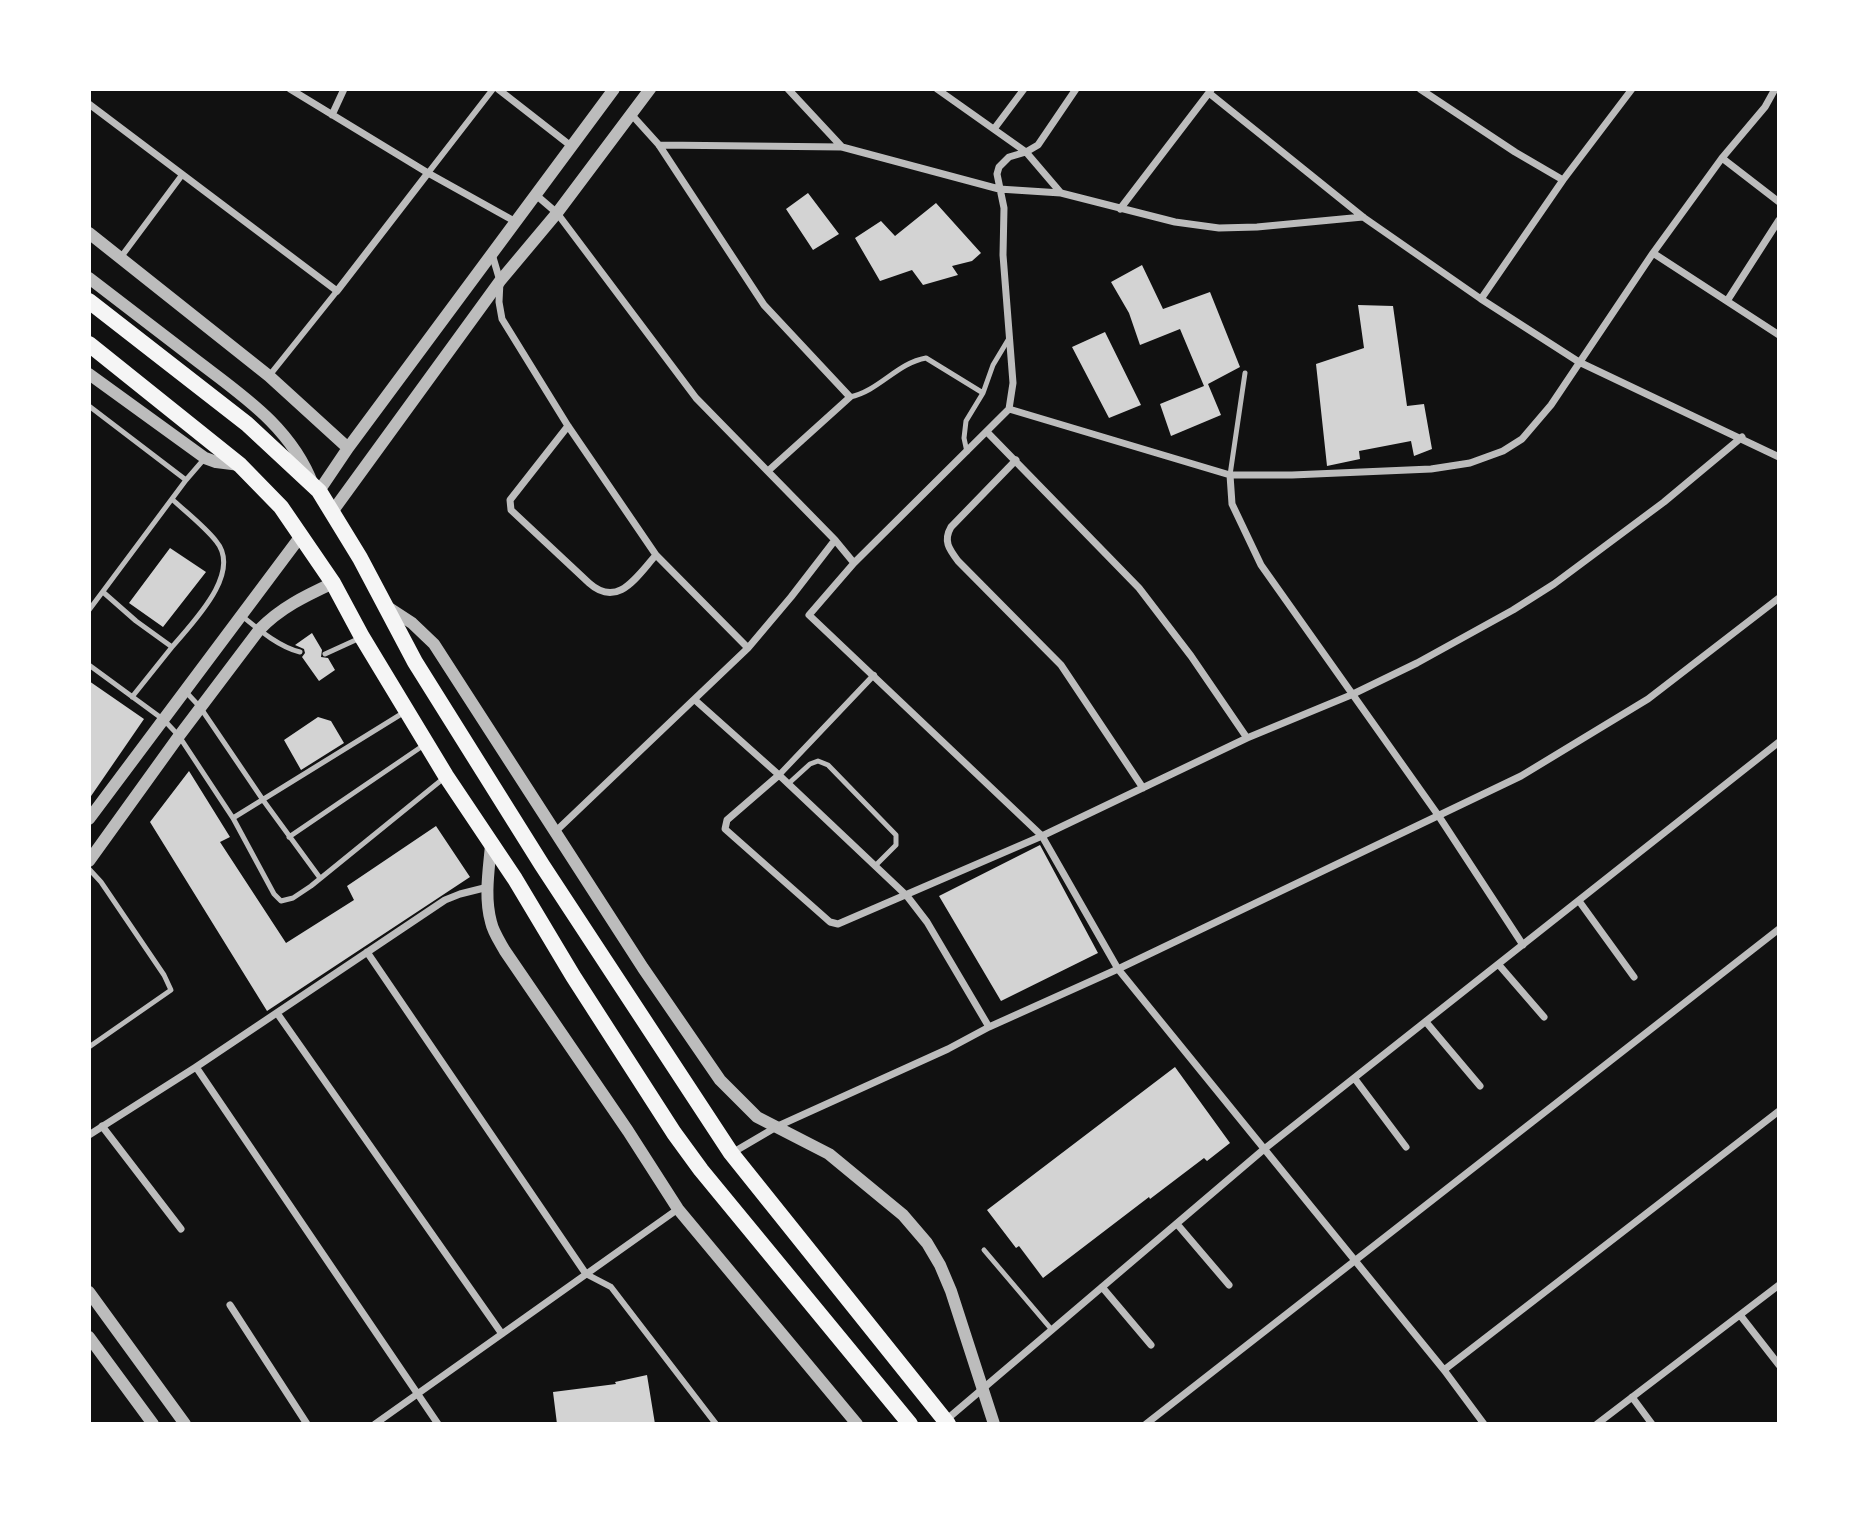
<!DOCTYPE html>
<html>
<head>
<meta charset="utf-8">
<style>
  body { margin:0 }
  #map { position:relative; width:1868px; height:1513px; overflow:hidden; background:#111; font-family:Ubuntu,sans-serif }
  canvas { display:block }
  .frame { position:absolute; inset:0; border:91px solid #fff; pointer-events:none }
</style>
</head>
<body>
<div id="map">
<canvas width="1868" height="1513"></canvas>
<div class="frame"></div>
</div>
<script>
const context = document.querySelector('canvas').getContext('2d');
context.lineJoin = 'round';
function paint(path, color) { context.fillStyle = color; context.fill(path, 'evenodd'); }
function stroke(path, color, width, dash) { context.strokeStyle = color; context.lineWidth = width; context.lineCap = dash ? 'butt' : 'round'; context.setLineDash(dash || []); context.stroke(path); }
const building = new Path2D(`
  M808 193 839 234 813 250 786 209Z
  M936 203 981 253 972 261 952 266 958 275 923 285 912 270 880 281 855 238 881 221 895 236Z
  M1142 265 1163 309 1210 292 1240 367 1208 384 1221 415 1171 436 1160 404 1204 386 1180 329 1140 345 1129 313 1111 282Z
  M1358 305 1393 306 1407 406 1424 404 1432 449 1414 456 1411 441 1359 451 1360 459 1327 466 1316 364 1364 348Z
  M1105 332 1141 405 1109 418 1072 347Z
  M170 548 206 572 163 627 129 603Z
  M312 633 322 650 321 657 328 658 335 670 319 681 302 657 305 653 304 649 295 645Z
  M89 681 144 719 89 799Z
  M318 717 331 721 344 743 301 770 284 740Z
  M189 771 230 837 220 842 286 943 354 900 347 886 436 826 470 877 267 1011 150 822Z
  M1040 845 1098 953 1001 1001 939 896Z
  M1175 1067 1230 1143 1207 1161 1204 1158 1150 1199 1149 1197 1043 1278 1019 1246 1016 1248 987 1210Z
  M647 1375 655 1424H557L553 1392 616 1384 615 1382Z`);
const service = new Path2D(`
  M850 397C879 391 897 363 926 358L983 393
  M89 406 186 480
  M967 452 964 438 966 421 983 393 993 365 1008 340
  M1230 475 1245 373
  M103 592 136 621 172 647C192 623 243 573 216 541 204 526 187 513 173 500
  M89 610 186 480 205 458
  M242 616C258 629 279 647 300 652
  M325 654 360 638
  M89 665 164 720 179 736 233 818 274 894 281 901 293 898 311 886 444 778
  M186 692 200 707 263 800 320 878
  M132 697 172 647
  M788 784 810 764 818 761 828 765 896 835V845L875 866
  M233 818 403 713
  M289 837 424 745
  M89 869 101 882 164 975 171 990 89 1047
  M984 1250 1052 1330`);
const pedestrian = new Path2D(`
  M428 173 493 89
  M121 257 182 175
  M269 376 337 291
  M779 775 874 675
  M586 1274 611 1287 716 1424`);
const minor = new Path2D(`
  M290 89 428 173 516 222
  M498 89 571 146
  M788 89 842 147
  M937 89 1026 152 1061 193
  M1076 89 1038 145 1026 152 1009 157 999 167 997 174 1004 208 1003 255 1013 383 1009 409 854 563 809 615 1042 836 1118 969 1444 1370 1484 1424
  M1420 89 1515 152 1563 180
  M1209 93 1363 217 1481 299 1579 362 1779 457
  M89 104 337 291 428 173
  M631 114 659 145 764 305 850 397 768 471
  M332 115 344 89
  M994 129 1024 89
  M659 145 842 147 999 189 1061 193 1175 222 1219 228 1257 227 1363 217
  M1722 158 1779 202
  M536 195 557 213 696 398 835 540 854 563
  M1120 209 1211 90
  M1653 253 1779 335
  M492 254 500 281 499 302 502 319 568 426 656 555 748 648
  M1481 299 1563 180 1632 89
  M1727 301 1779 220
  M1009 409 1230 475H1292L1431 469 1470 463 1503 451 1522 439 1551 405 1653 253 1722 158 1765 107 1775 89
  M568 426 510 500 511 510 589 583C618 609 637 576 656 555
  M987 432 1139 588 1191 656 1247 738
  M1016 460 951 527C943 541 949 549 958 561L1061 665 1143 788
  M1230 475 1232 504 1261 565 1438 815 1523 945
  M695 700 779 775 907 896 927 922 989 1027
  M779 775 727 820 725 829 830 922 838 924 1042 836 1247 738 1351 695 1417 663 1513 610 1554 584 1664 502 1742 437
  M555 832 748 648 791 597 835 540
  M1579 901 1634 977
  M367 952 586 1274
  M1499 965 1544 1017
  M277 1013 502 1334
  M1426 1022 1480 1086
  M196 1067 438 1424
  M1355 1079 1406 1147
  M102 1126 181 1229
  M89 1135 196 1067 445 900 460 894 488 887
  M732 1153 778 1126 948 1049 989 1027 1118 969 1521 776 1648 699 1779 598
  M1177 1224 1229 1285
  M1102 1287 1151 1345
  M230 1305 307 1424
  M1740 1315 1779 1365
  M1444 1370 1779 1111
  M1632 1397 1652 1424
  M946 1420 1263 1150 1779 742
  M375 1424 678 1209
  M1146 1424 1779 929
  M1597 1424 1779 1285`);
const tertiary = new Path2D(`
  M89 233 269 376 348 448
  M89 278C124 305 158 331 192 357 240 394 291 426 313 485
  M89 374 205 458 216 462 240 465
  M319 491 348 448 614 89
  M332 512 500 281 557 213 650 89
  M386 606 412 623 434 644 643 968 720 1080 757 1117 829 1154 903 1215 927 1243 940 1265 951 1291 994 1424
  M89 819 300 537
  M491 845C489 869 484 897 491 922 493 932 500 942 505 951L628 1131 678 1209 857 1424
  M89 861 179 736 259 630C280 608 305 596 333 583
  M89 1292 185 1424
  M89 1337 153 1424`);
const primary = new Path2D(`
  M89 301 247 424 319 491 360 558 415 662 542 865 731 1153 948 1424
  M89 344 240 465 281 507 333 583 362 637 446 776 515 879 573 976 674 1133 701 1170 910 1424`);
paint(building, '#d3d3d3');
stroke(service, '#bcbcbc', 5);
stroke(pedestrian, '#bcbcbc', 6);
stroke(minor, '#bcbcbc', 7);
stroke(tertiary, '#bcbcbc', 12);
stroke(primary, '#f5f5f5', 16);
</script>
</body>
</html>
